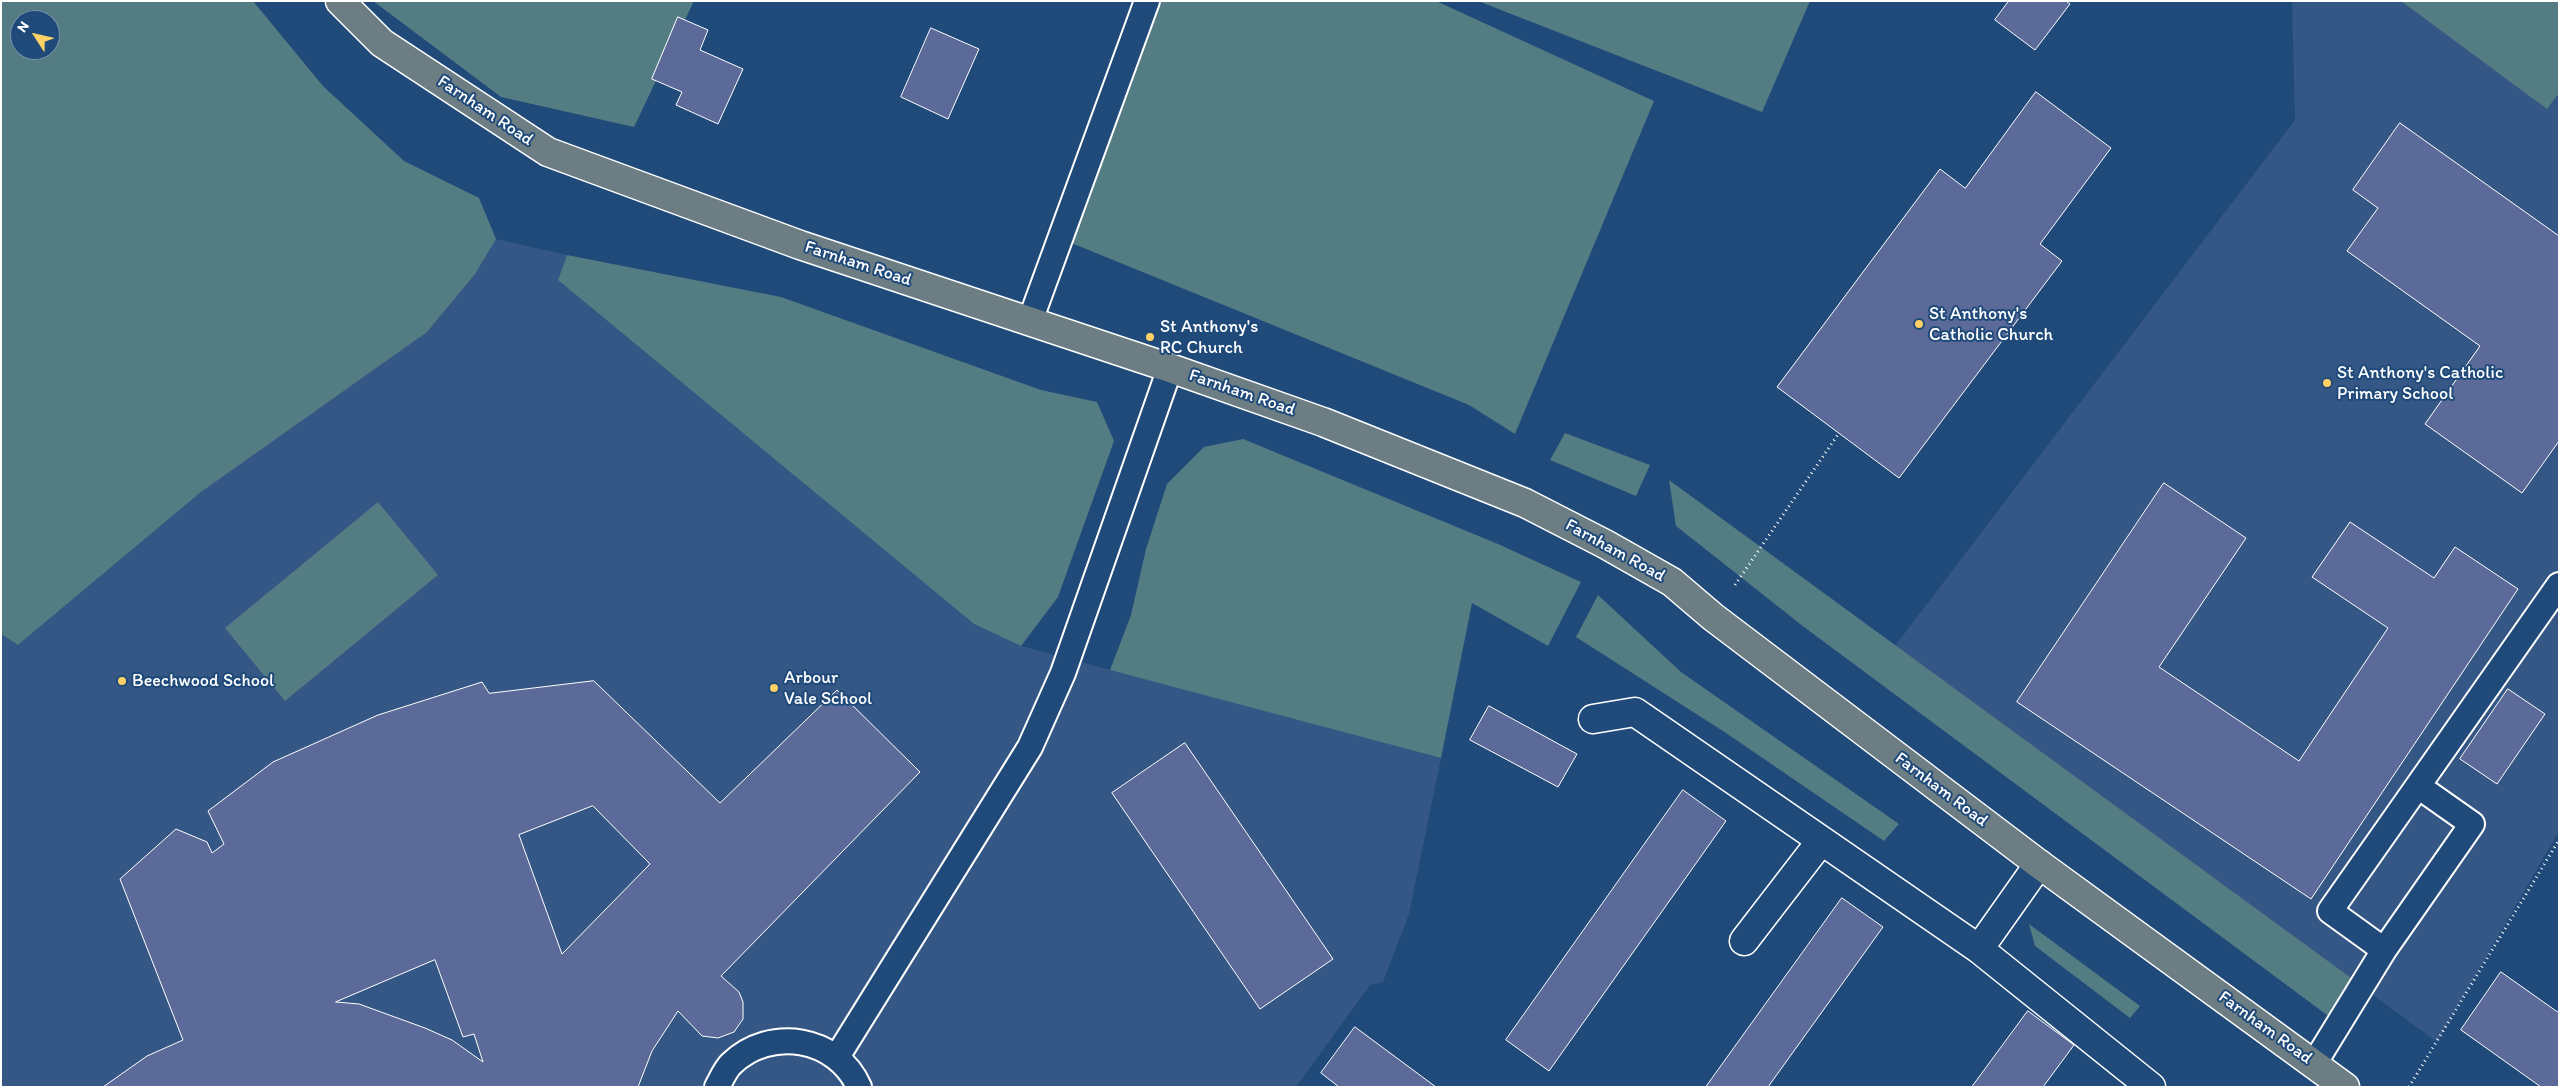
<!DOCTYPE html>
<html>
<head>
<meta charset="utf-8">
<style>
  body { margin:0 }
  #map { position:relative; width:2560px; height:1088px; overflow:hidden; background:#1f4a7a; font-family:Itim,sans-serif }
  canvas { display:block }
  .frame { position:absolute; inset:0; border:2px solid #fff; pointer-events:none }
  .north { position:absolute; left:10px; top:10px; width:50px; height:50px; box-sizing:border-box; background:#1f4a7a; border:1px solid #7992af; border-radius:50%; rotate:305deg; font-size:14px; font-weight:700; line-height:20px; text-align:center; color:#fff }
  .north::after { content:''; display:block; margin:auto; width:18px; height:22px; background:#ffd166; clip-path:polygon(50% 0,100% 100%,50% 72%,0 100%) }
</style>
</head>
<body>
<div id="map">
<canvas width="2560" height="1088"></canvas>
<div class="frame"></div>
<div class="north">N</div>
</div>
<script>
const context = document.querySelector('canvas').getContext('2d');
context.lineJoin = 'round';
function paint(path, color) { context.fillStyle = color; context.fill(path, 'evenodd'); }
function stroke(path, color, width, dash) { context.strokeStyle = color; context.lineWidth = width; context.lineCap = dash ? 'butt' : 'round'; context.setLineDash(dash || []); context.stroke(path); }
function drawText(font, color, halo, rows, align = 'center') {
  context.font = font + ' Itim,sans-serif'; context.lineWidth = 4; context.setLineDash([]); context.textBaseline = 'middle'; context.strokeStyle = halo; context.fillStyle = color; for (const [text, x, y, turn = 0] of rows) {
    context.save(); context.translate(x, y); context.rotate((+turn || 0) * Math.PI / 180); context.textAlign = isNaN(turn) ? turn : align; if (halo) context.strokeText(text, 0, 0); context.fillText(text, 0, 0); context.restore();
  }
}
const built = new Path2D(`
  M2292 1H2559V831L2437 1042 1895 646 2295 120Z
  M496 239 567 255 558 280 974 624 1021 646 1441 758 1409 914 1383 982 1370 985 1296 1087H1V634L18 645 201 492 474 274Z`);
const green = new Path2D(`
  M1 1H253L323 86 404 161 479 198 496 239 475 274 427 332 201 492 18 645 1 634ZM20 20H50V50H20Z
  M373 1H694L634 127 501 97Z
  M1155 1H1436L1654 101 1515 434 1469 405 1064 240Z
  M1478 1H1810L1762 112Z
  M2401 1H2559V93L2547 109Z
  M567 255 781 297 1041 390 1097 402 1114 441 1058 597 1021 646 974 624 558 280Z
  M1565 433 1650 465 1636 496 1550 460Z
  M1243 439 1498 544 1581 582 1548 646 1472 603 1441 758 1110 670 1131 615 1146 549 1167 484 1204 447Z
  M1669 480 2358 983 2331 1018 1804 627 1676 526Z
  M378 502 438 575 285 701 225 628Z
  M1598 595 1681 672 1899 824 1884 841 1726 733 1576 637Z
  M2029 924 2140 1006 2130 1018 2035 946Z`);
const building = new Path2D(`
  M2009 1H2066L2070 4 2035 50 1995 20Z
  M678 17 708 30 700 50 743 69 718 124 676 105 682 92 652 79Z
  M931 28 979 49 948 119 901 97Z
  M2036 92 2111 148 2040 244 2062 261 1899 478 1777 387 1940 169 1965 188Z
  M2400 123 2559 236V441L2522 493 2425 424 2480 346 2347 251 2378 208 2353 190Z
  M2164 483 2246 538 2159 667 2299 761 2388 628 2312 577 2350 522 2434 578 2455 547 2518 589 2311 899 2017 702Z
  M594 681 720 803 837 690 920 772 721 976 739 992 743 1002V1019L734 1032 718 1038 702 1036 678 1011 652 1051 638 1087H103L147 1056 183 1040 120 879 176 829 207 842 212 853 224 844 208 811 273 762 378 715 482 682 489 693ZM593 806 650 864 562 954 519 835ZM435 960 463 1037 474 1034 483 1062 452 1040 425 1028 359 1004 336 1002Z
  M2508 689 2545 714 2497 784 2460 759Z
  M1489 706 1577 754 1558 787 1470 740Z
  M1185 743 1333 959 1260 1009 1112 793Z
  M1683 790 1726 821 1549 1071 1506 1040Z
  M1842 898 1883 927 1768 1087H1706Z
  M2501 972 2559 1013V1087H2541L2461 1030Z
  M2028 1011 2074 1045 2043 1087H1972Z
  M1355 1027 1436 1087H1339L1321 1073Z`);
const path = new Path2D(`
  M1735 585 1839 433
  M2409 1087 2559 840`);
const service = new Path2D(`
  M1030 321 1147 1
  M2384 950 2330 911 2559 585
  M837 1057 1030 747 1063 673 1170 368
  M2314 1064 2384 950 2472 824 2418 786
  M717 1087C721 1080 725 1070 731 1064 770 1026 837 1037 859 1087`);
const minor = new Path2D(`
  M1593 719 1635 712 1979 949 2151 1087
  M1744 941 1821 841
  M1979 949 2039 864`);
const primary = new Path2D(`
  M340 1 382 43 548 152 800 245 1170 368 1323 422 1525 503 1605 544 1672 582 1713 617 2039 864 2345 1087`);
const markers = [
  [1919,324,5,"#ffd166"],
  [1150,337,5,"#ffd166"],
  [2327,383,5,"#ffd166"],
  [122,681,5,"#ffd166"],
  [774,688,5,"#ffd166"]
];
const streetNames = [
  ["Farnham Road",485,111,34],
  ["Farnham Road",858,264,18],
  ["Farnham Road",1242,393,19],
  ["Farnham Road",1615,551,29],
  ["Farnham Road",1941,790,37],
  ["Farnham Road",2265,1028,36]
];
const poiNames = [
  ["St Anthony's",1929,314],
  ["Catholic Church",1929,335],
  ["St Anthony's",1160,327],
  ["RC Church",1160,348],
  ["St Anthony's Catholic",2337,373],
  ["Primary School",2337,394],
  ["Arbour",784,678],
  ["Vale School",784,699],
  ["Beechwood School",132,681]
];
paint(built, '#355785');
paint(green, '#547c83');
paint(building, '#5b6a98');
stroke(building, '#fff', 1);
stroke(service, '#fff', 28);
stroke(minor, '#fff', 31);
stroke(primary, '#fff', 31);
stroke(path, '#fff', 3, [1, 4]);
stroke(service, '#1f4a7a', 24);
stroke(minor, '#1f4a7a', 28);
stroke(primary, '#6c7e84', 28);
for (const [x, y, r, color] of markers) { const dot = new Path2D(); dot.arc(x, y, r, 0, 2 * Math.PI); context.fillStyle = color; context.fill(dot); stroke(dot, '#1f4a7a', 2); }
drawText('18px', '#fff', '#1f4a7a', streetNames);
drawText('18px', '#fff', '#1f4a7a', poiNames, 'left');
</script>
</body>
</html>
